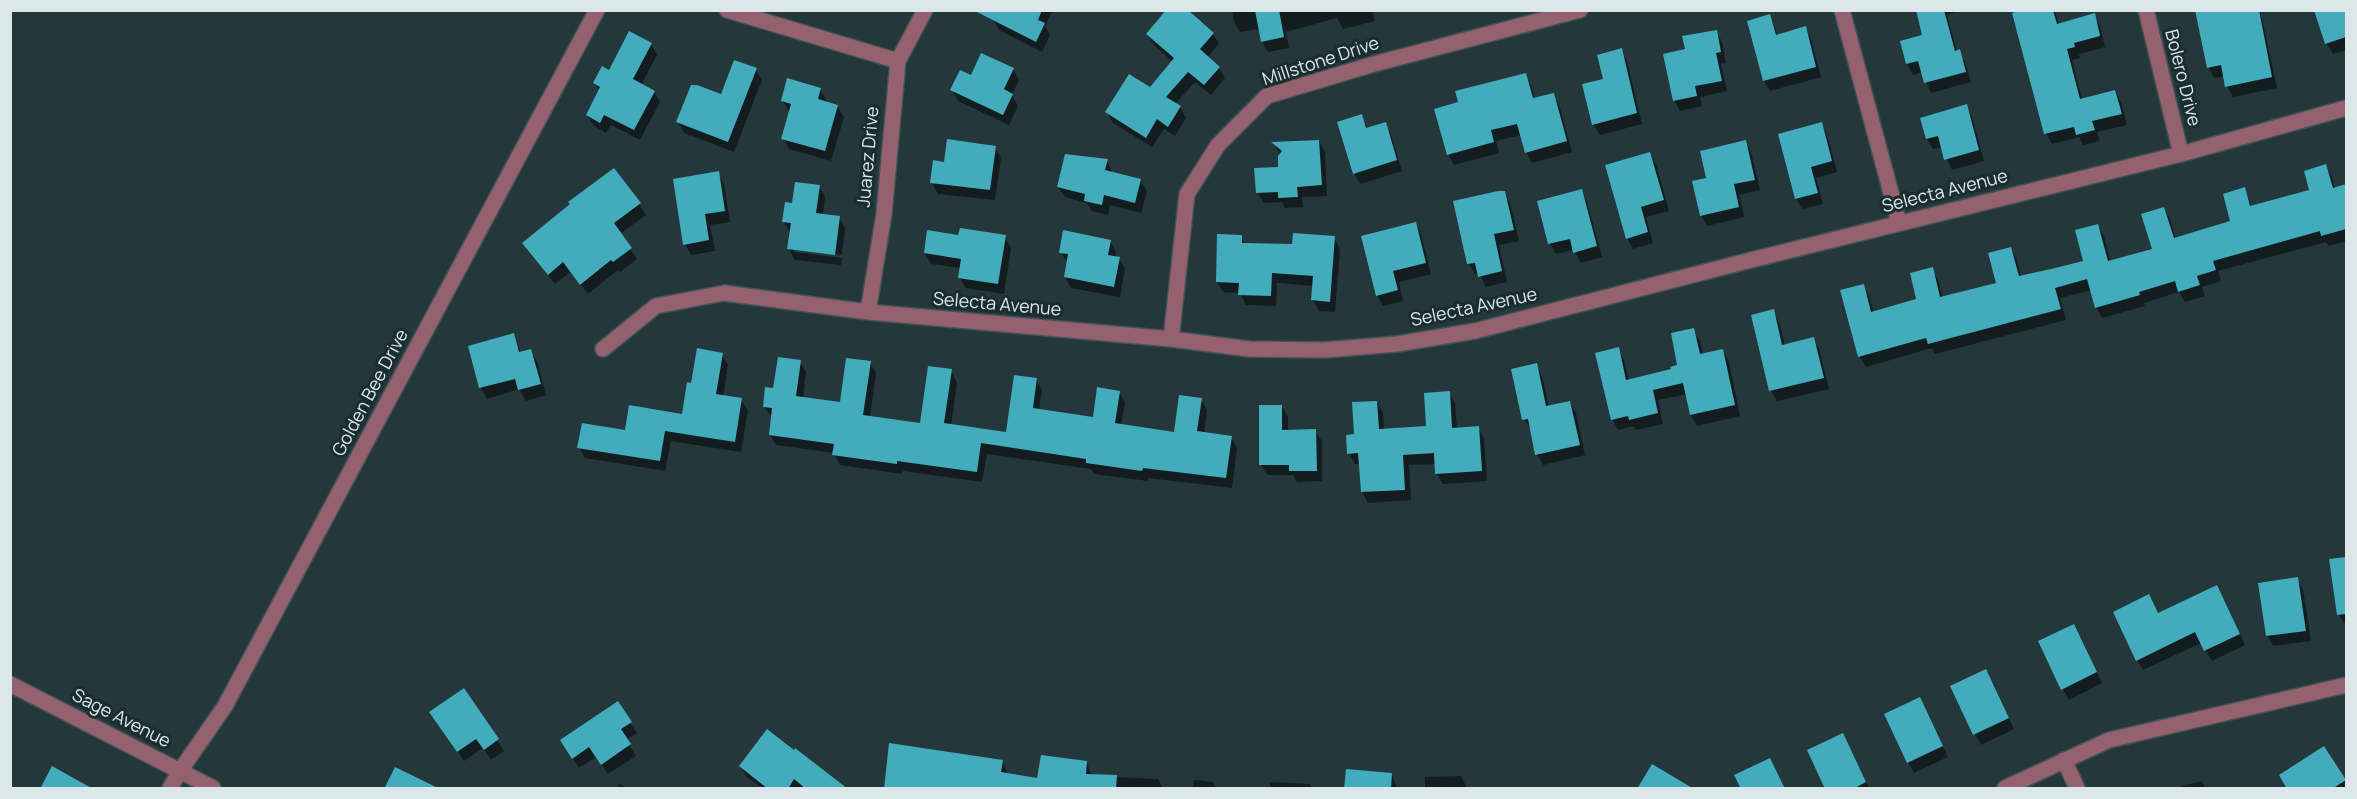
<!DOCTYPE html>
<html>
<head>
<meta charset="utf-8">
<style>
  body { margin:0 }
  #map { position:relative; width:2357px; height:799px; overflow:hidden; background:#24373b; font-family:Manrope,sans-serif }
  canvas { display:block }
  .frame { position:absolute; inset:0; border:12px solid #dce7ea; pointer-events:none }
</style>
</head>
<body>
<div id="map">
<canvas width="2357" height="799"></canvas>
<div class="frame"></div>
</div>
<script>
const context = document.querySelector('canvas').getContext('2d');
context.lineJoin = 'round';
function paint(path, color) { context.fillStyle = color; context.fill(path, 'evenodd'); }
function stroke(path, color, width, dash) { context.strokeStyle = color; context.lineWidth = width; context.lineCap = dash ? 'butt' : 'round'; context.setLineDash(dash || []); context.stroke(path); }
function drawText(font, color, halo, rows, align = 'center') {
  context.font = font + ' Manrope,sans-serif'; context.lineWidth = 6; context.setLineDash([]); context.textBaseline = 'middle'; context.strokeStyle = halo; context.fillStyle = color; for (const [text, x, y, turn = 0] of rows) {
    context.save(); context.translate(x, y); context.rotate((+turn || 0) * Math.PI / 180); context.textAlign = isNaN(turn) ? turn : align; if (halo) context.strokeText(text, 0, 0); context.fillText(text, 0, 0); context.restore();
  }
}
const shadow = new Path2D(`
  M998 10H1053L1045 26 1050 35 1042 52 999 30 993 20Z
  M1232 10H1372L1375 21 1343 29 1337 18 1286 32 1289 48 1268 52 1262 42 1260 29 1240 32 1234 22Z
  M1917 10H1960L1947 15 1957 52 1965 62 1971 82 1931 93 1922 72 1913 75 1907 64 1901 42 1924 36Z
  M2022 10H2055L2059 25 2094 15 2100 26 2105 47 2079 54 2080 58 2072 60 2082 100 2115 91 2121 102 2127 125 2097 132 2100 141 2083 145 2079 137 2052 144 2046 133Z
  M2196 10H2260L2277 88 2233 97 2227 86 2225 76 2214 78 2208 67Z
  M2316 10H2346V50L2333 54 2327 44Z
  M1770 16 1778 36 1805 28 1811 39 1821 77 1770 91 1764 81Z
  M1716 31 1722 42 1726 63 1721 64 1727 91 1700 97 1702 106 1680 111 1674 100 1687 50Z
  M1147 34H1213L1219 44 1207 58 1219 68 1225 78 1211 95 1195 82 1175 104 1180 107 1186 118 1175 136 1164 129 1152 147 1113 123 1107 112 1150 89 1173 62 1154 45Z
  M651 44 657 55 641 85 654 92 660 102 640 140 611 125 606 133 594 126 587 115 600 92 595 83Z
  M1621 50 1627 61 1642 124 1600 135 1593 124 1605 80Z
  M1013 69 1019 80 1012 95 1018 106 1009 125 958 101 952 90 971 77Z
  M756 70 762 80 734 152 684 133 678 122 722 96Z
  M1525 75 1531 85 1535 99 1553 95 1559 105 1572 152 1532 163 1526 152 1522 135 1496 141 1499 153 1454 165 1448 154Z
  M820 89 826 100 825 103 837 107 844 117 831 161 789 149 783 138 790 112 782 101Z
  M1966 106 1972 117 1984 161 1952 170 1942 147 1933 149 1927 139Z
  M1361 116 1368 129 1385 124 1391 135 1402 171 1360 184 1354 173Z
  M1821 124 1827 135 1837 172 1816 178 1823 204 1802 209 1796 198Z
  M1319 141 1325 152 1327 196 1302 197 1303 207 1285 208 1282 202 1264 203 1257 192 1280 168 1281 155 1274 144Z
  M1745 141 1751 152 1760 190 1739 195 1744 217 1707 226 1701 215 1708 179Z
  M995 147 1001 158 995 200 938 194 932 183 946 163Z
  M1649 154 1656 164 1669 211 1646 217 1653 243 1633 249 1627 238Z
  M1107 161 1113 174 1140 180 1147 191 1141 213 1110 205 1108 215 1092 211 1087 203 1065 197 1058 187Z
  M2326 166 2332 177 2335 189 2346 186V241L2329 246 2326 242 2218 271 2221 281 2202 287 2205 296 2185 302 2179 292 2144 303 2145 306 2102 318 2096 307 2092 290 2060 298 2066 320 1935 354 1932 348 1866 367 1859 356 1863 285 1869 296 1874 313 1918 300 1932 269 1938 280 1943 298 1998 284 2010 248 2017 259 2021 277 2085 262 2097 226 2104 236 2110 261 2153 250 2163 208 2170 219 2176 239 2232 222 2244 189 2252 207 2311 191Z
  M718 173 724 184 730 222 710 225 715 251 691 255 685 244Z
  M819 186 825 197 823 215 839 217 845 228 842 255 794 248V252L842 258 841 265 795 260 789 249 790 232 783 221Z
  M1581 191 1587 202 1602 257 1581 263 1574 250 1556 254 1550 244 1539 202Z
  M1504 193 1510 203 1519 241 1499 245 1507 282 1486 287 1479 273 1475 274 1469 264Z
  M639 204 646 215 620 234 637 259 620 272 618 270 588 294 570 272 555 284 524 243 572 205Z
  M1415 223 1421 234 1431 274 1399 282 1403 301 1383 306 1377 295Z
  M960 236 1005 237 1011 248 1004 294 966 288 959 277 961 268 931 264 925 253Z
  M1241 237 1245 244 1293 246 1334 238 1340 249 1335 312 1319 311 1313 300 1314 286 1277 283 1276 306 1246 305 1240 293 1223 292 1217 282Z
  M1110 241 1116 252 1115 257 1119 258 1125 269 1120 297 1071 288 1065 277 1068 263 1060 252Z
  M1773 311 1779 322 1785 346 1813 339 1819 349 1829 389 1777 401 1771 391 1753 316Z
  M1693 330 1700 341 1703 355 1723 351 1729 362 1740 416 1697 426 1691 415 1687 394 1658 400 1663 424 1636 430 1634 426 1618 430 1612 419 1618 349 1624 360 1629 381 1672 370 1679 366Z
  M513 335 521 353 530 351 537 361 546 395 526 401 519 389 487 399 481 388 470 347Z
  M722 354 728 365 723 397 741 400 748 410 741 452 671 441 665 471 585 458 579 447 683 415 693 385Z
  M800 362 806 372 803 398 841 404 870 363 876 373 870 417 921 425 951 371 957 382 951 426 1007 434 1036 379 1042 390 1039 410 1094 418 1119 392 1125 403 1121 426 1175 433 1201 399 1207 410 1204 434 1231 437 1237 448 1232 488 1148 478V481L1094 474 1091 469 987 454 982 482 903 471 902 474 840 465 834 453 776 445 770 435 773 418 764 407 774 390Z
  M1536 365 1542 376 1549 407 1570 403 1576 413 1585 455 1543 465 1537 454 1531 430 1524 419Z
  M1449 392 1455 403 1457 429 1478 428 1484 438 1487 481 1443 484 1436 473V464L1409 465 1411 500 1368 503 1362 492 1360 464H1355L1349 453 1355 436 1377 402 1383 413 1384 430 1427 428Z
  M1282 406 1288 417V431H1315L1322 441V481L1297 482 1293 475H1267L1261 465Z
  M2346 558V623H2344L2338 613 2330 561Z
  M2297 579 2303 590 2311 641 2273 646 2267 635Z
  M2223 597 2245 645 2212 661 2201 643 2143 670 2137 660Z
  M2080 636 2102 683 2069 700 2063 689Z
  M1992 681 2014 729 1981 745 1975 734Z
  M464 690 504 751 491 760 483 748 464 761 438 723Z
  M1925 709 1948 757 1914 773 1908 762Z
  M630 723 637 733 626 740 636 756 608 774 596 757 579 768 568 751Z
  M1849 746 1869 788H1827Z
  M2324 748 2346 784V788H2288Z
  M1002 761 1008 775 1038 780 1087 763 1092 776 1158 779 1163 788H885Z
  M740 766 843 788H762L747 777Z
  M1392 775 1397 788H1345Z
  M1461 776 1467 788H1425V777Z
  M1194 780 1213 782 1217 788H1193Z
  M2201 781 2206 788H2176Z
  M1270 782 1310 784 1313 788H1270Z
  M619 784 627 788H617Z`);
const building = new Path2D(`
  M973 10H1042L1038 20 1045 23 1036 42Z
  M1166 10H1188L1214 33 1200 49 1220 67 1204 85 1188 72 1166 97 1181 106 1168 127 1157 119 1146 138 1105 112 1129 74 1150 87 1174 58 1146 34Z
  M1255 10H1279L1284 37 1261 42Z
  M1916 10H1944L1955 51 1960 49 1966 72 1924 83 1918 61 1906 64 1900 41 1922 35Z
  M2022 10H2053L2057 24 2095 13 2100 36 2074 43 2075 47 2067 49 2080 99 2115 90 2122 114 2092 121 2095 130 2076 135 2074 127 2044 134 2012 13Z
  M2195 10H2259L2272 77 2225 87 2221 65 2207 68Z
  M2314 10H2346V37L2325 44Z
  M1770 14 1776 35 1806 26 1816 67 1763 81 1747 21Z
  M1717 30 1721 52 1716 53 1722 81 1695 86 1697 96 1673 101 1663 54 1685 49 1682 36Z
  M629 31 652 43 633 79 655 91 634 130 604 115 600 123 586 115 600 87 593 83 602 66 609 70Z
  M1622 48 1637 113 1592 125 1582 84 1603 79 1597 55Z
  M981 53 1014 68 1004 89 1013 94 1003 115 950 90 960 70 971 75Z
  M734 60 757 68 728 142 676 122 691 85H697L721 94Z
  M1526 73 1533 98 1554 93 1567 141 1525 153 1517 124 1491 130 1494 142 1447 155 1434 109 1458 102 1455 91Z
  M787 78 821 88 818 99 838 105 825 151 781 139 791 104 781 101Z
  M1967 104 1979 150 1944 160 1938 136 1926 139 1920 118Z
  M1362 114 1366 128 1386 122 1397 160 1353 174 1337 122Z
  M1822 122 1832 161 1811 167 1818 193 1795 199 1778 134Z
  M947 139 996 146 990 190 930 183 933 160 944 162Z
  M1319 140 1322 185 1297 187 1298 197 1278 198V192L1256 193 1254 168 1278 167V156L1282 151 1271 142Z
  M1746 140 1755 180 1734 184 1739 207 1700 216 1692 181 1706 178 1700 151Z
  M1650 152 1664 200 1641 207 1648 232 1626 239 1605 165Z
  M1065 154 1108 159 1105 170 1141 179 1135 203 1104 195 1102 205 1084 201 1085 194 1057 187Z
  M2326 164 2333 188 2346 184V229L2321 236 2320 231 2213 261 2216 270 2197 276 2200 285 2178 292 2175 281 2139 292 2140 295 2095 308 2087 279 2055 288 2061 309 1928 344 1926 338 1858 357 1840 290 1864 284 1871 312 1916 299 1910 273 1933 267 1940 297 1996 283 1988 253 2011 247 2019 276 2051 269 2083 261 2075 230 2098 224 2108 261 2152 249 2141 214 2164 207 2174 238 2230 221 2223 194 2245 187 2250 206 2309 190 2304 171Z
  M614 168 641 203 614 223 632 248 613 262 611 260 580 285 563 262 548 275 522 243 570 204 568 202Z
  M719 171 725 211 705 214 709 240 683 245 673 179Z
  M795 182 820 185 816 213 840 216 835 255 787 249 791 223 782 222 785 202 792 203Z
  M1582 189 1597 246 1573 253 1570 239 1548 244 1537 201Z
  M1498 191H1505L1514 230 1494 234 1502 271 1478 277 1475 263 1467 264 1453 201Z
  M1416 222 1426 263 1393 271 1398 290 1376 296 1361 236Z
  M960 228 1006 235 998 284 958 278 961 259 924 253 927 230 958 235Z
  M1063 230 1111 240 1108 255 1120 257 1114 287 1064 277 1068 254 1059 253Z
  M1293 233 1335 236 1330 302 1311 300 1313 276 1272 273 1271 296 1238 295 1239 283 1216 282 1217 234 1242 235V243L1292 244Z
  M1774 309 1782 345 1814 337 1824 378 1769 391 1751 315Z
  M1694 328 1700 354 1723 349 1735 405 1690 415 1683 383 1653 390 1658 413 1629 420 1628 416 1611 420 1595 353 1619 347 1626 380 1671 369 1670 367 1677 365 1671 333Z
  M514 333 519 352 531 349 541 384 518 390 515 379 479 388 468 346Z
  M697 348 723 353 716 394 742 398 735 442 665 431 660 461 577 448 582 423 625 430 629 405 682 414 687 382 691 383Z
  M778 357 801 360 796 396 840 402 846 358 871 361 863 415 920 423 928 366 952 369 944 423 1006 432 1014 375 1037 378 1033 408 1093 417 1097 387 1120 391 1115 423 1174 432 1179 395 1202 398 1197 431 1232 436 1226 478 1143 468 1142 471 1086 463V459L981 443 977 472 897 461V464L832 455 834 444 769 435 772 408 763 407 765 387 773 388Z
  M1537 363 1546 406 1570 401 1580 445 1535 455 1528 419 1522 420 1511 369Z
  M1450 391 1452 428 1479 426 1482 471 1435 474 1434 453 1403 455 1405 490 1361 492 1358 453 1347 454 1346 435 1354 434 1352 402 1377 401 1379 429 1426 426 1424 393Z
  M1259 405H1282V430L1316 429 1317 471H1289V465H1259Z
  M2346 557V614L2337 615 2329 559Z
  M2298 577 2306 631 2266 636 2258 583Z
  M2217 585 2240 634 2204 651 2195 632 2136 661 2113 612 2149 594 2158 613Z
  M2074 624 2097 672 2061 690 2038 641Z
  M1986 669 2009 718 1973 735 1950 686Z
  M464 688 499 739 484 750 476 739 457 752 429 712Z
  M1920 697 1943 746 1907 763 1884 714Z
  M618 701 632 722 621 729 631 744 601 765 589 747 572 759 560 740Z
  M767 729 794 750 795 748 848 789H806L794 779 788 789H768L739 766Z
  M1843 733 1866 782 1853 789H1825L1807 750Z
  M889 743 1003 760 1001 772 1037 778 1041 755 1087 761 1086 774 1117 775 1116 789H884Z
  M2324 746 2346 780 2332 789H2287L2279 775Z
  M1770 758 1785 789H1741L1734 775Z
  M1652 764 1694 789H1637Z
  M52 766 93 789H40Z
  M395 767 440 789H384Z
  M1346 769 1392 773 1391 789H1344Z`);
const minor = new Path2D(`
  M727 10 898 61
  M1842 10 1899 223
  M2146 10 2181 154
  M868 312 884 214 898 61 925 10
  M1171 339 1187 194 1218 145 1267 96 1374 64 1580 10
  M603 349 656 306 724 293 868 312 1171 339 1249 349 1324 350 1397 344 1475 331 1751 260 2181 154 2346 108
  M10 684 213 788
  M2064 760 2077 788
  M170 788 180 771 225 706 597 10
  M2005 788 2109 740 2346 685`);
const streetNames = [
  ["Millstone Drive",1321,62,-18],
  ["Bolero Drive",2182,78,76],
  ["Juarez Drive",869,157,-85],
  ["Selecta Avenue",1945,192,-14],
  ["Selecta Avenue",997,305,5],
  ["Selecta Avenue",1474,308,-12],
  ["Golden Bee Drive",371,393,-62],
  ["Sage Avenue",121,719,27]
];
paint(shadow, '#0007');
paint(building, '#42acbd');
stroke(minor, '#415357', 18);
stroke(minor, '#96616f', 15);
drawText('18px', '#dce7ea', '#1a2d31', streetNames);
</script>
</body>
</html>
